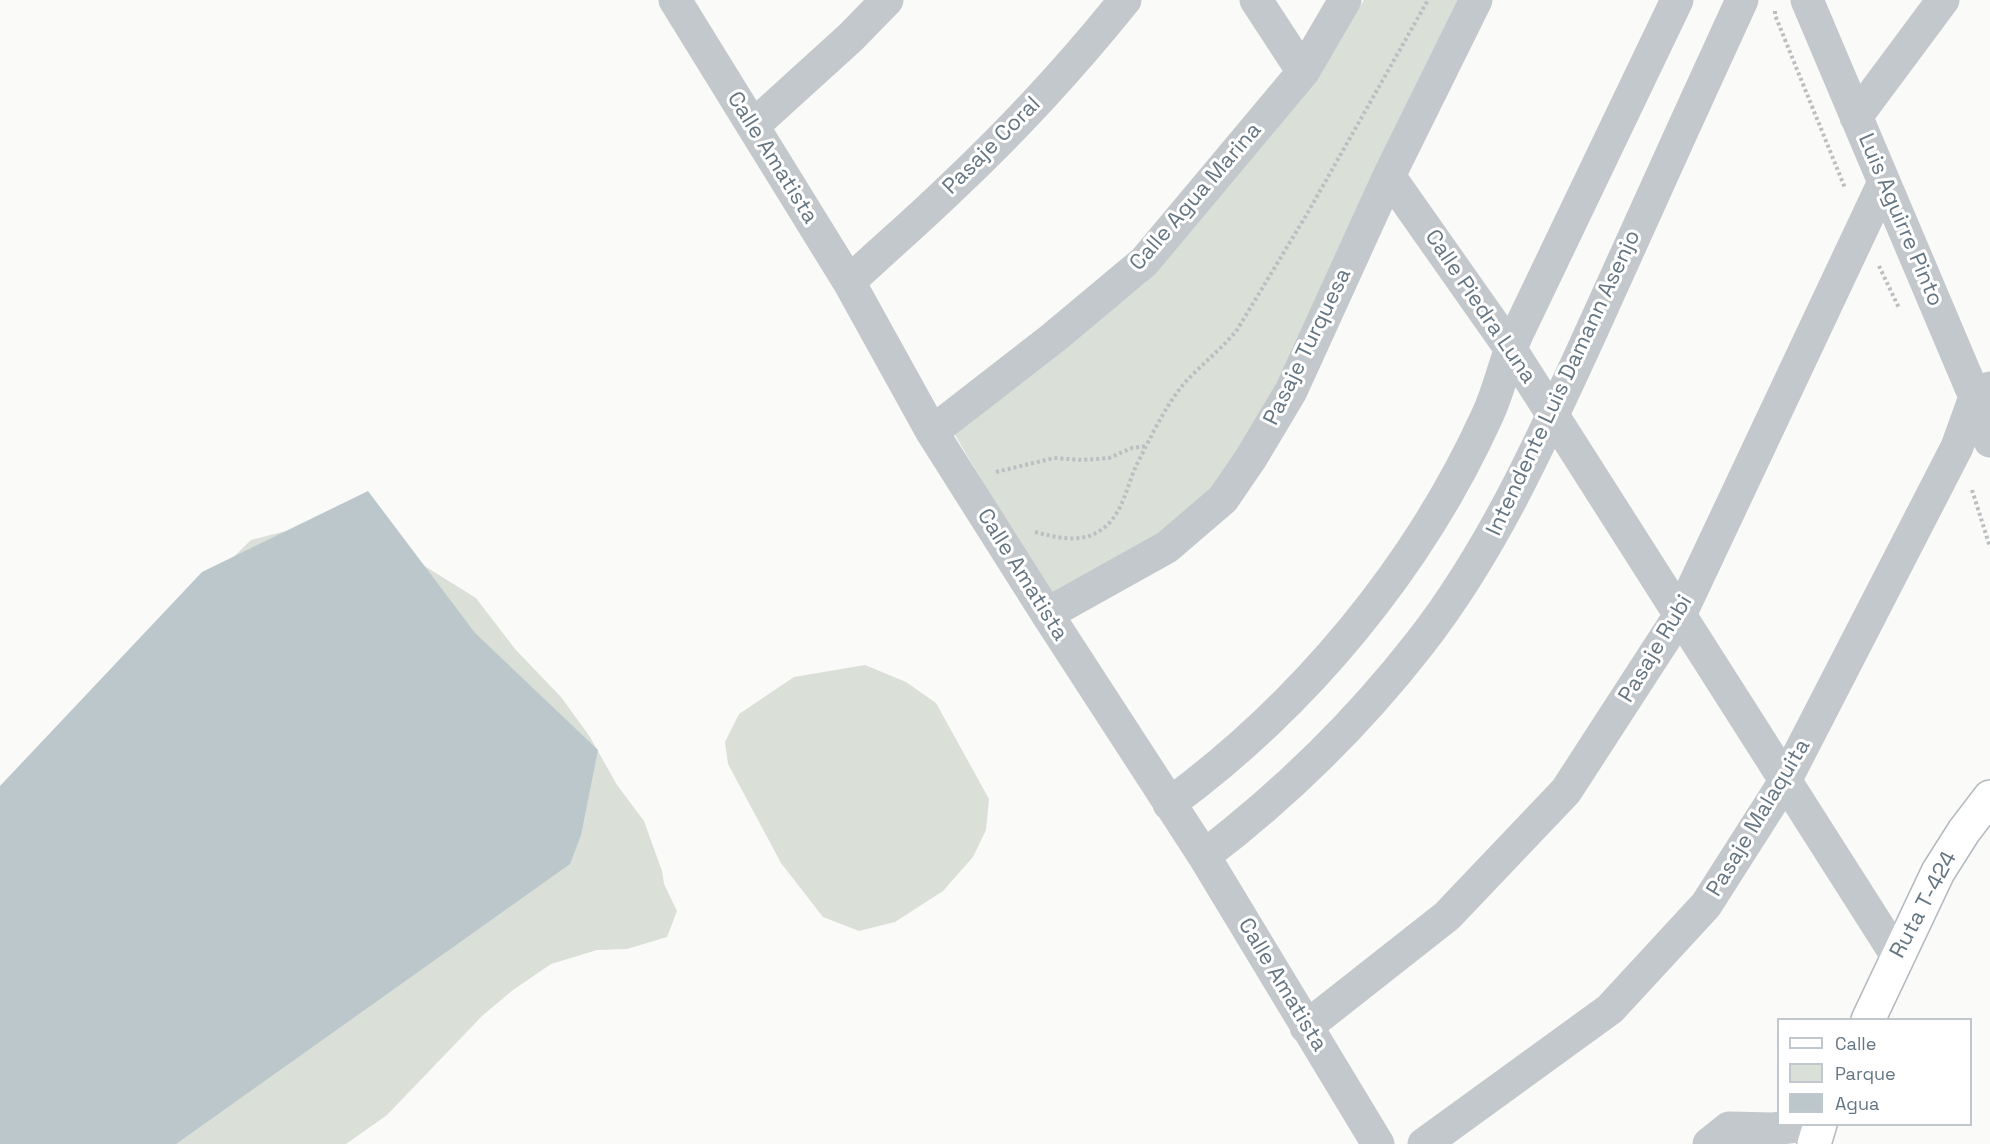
<!DOCTYPE html>
<html>
<head>
<meta charset="utf-8">
<style>
  body { margin:0 }
  #map { position:relative; width:1990px; height:1144px; overflow:hidden; background:#fafaf8; font-family:"Space Grotesk",sans-serif }
  canvas { display:block }
  .legend { position:absolute; left:1777px; top:1018px; width:195px; height:108px; box-sizing:border-box; background:#fff; border:2px solid #c1c8cd; margin:0; padding:8px 10px; list-style:none; font-size:18px; color:#657683 }
  .legend li { display:flex; align-items:center; gap:12px; height:30px }
  .legend b { width:30px; border:2px solid #c1c8cd }
</style>
</head>
<body>
<div id="map">
<canvas width="1990" height="1144"></canvas>
<ul class="legend">
<li><b style="height:8px;background:#fff"></b>Calle</li>
<li><b style="height:16px;background:#dadfd7"></b>Parque</li>
<li><b style="height:16px;background:#bbc7cb"></b>Agua</li>
</ul>
</div>
<script>
const context = document.querySelector('canvas').getContext('2d');
context.lineJoin = 'round';
function paint(path, color) { context.fillStyle = color; context.fill(path, 'evenodd'); }
function stroke(path, color, width, dash) { context.strokeStyle = color; context.lineWidth = width; context.lineCap = dash ? 'butt' : 'round'; context.setLineDash(dash || []); context.stroke(path); }
function drawText(font, color, halo, rows, align = 'center') {
  context.font = font + ' "Space Grotesk",sans-serif'; context.lineWidth = 6; context.setLineDash([]); context.textBaseline = 'middle'; context.strokeStyle = halo; context.fillStyle = color; for (const [text, x, y, turn = 0] of rows) {
    context.save(); context.translate(x, y); context.rotate((+turn || 0) * Math.PI / 180); context.textAlign = isNaN(turn) ? turn : align; if (halo) context.strokeText(text, 0, 0); context.fillText(text, 0, 0); context.restore();
  }
}
const green = new Path2D(`
  M1364 0H1459L1275 394 1222 486 1164 538 1050 596 955 435 1145 283 1312 84Z
  M321 522 373 534 476 598 515 649 561 697 590 737 617 785 644 821 662 871 664 884 677 911 667 937 627 949 597 950 551 964 513 990 483 1015 387 1115 346 1144H0L209 581 251 540Z
  M865 665 906 682 936 703 989 799 986 830 973 857 943 891 895 922 859 931 823 917 781 863 728 764 725 742 739 714 794 677Z`);
const water = new Path2D(`
  M368 491 475 633 598 750 581 835 570 864 176 1144H0V786L202 572Z`);
const path = new Path2D(`
  M1775 11V15L1845 188
  M1879 266 1899 308
  M996 472 1054 458 1082 460 1109 458 1132 448 1147 446
  M1972 490 1990 547
  M1035 532C1059 538 1083 545 1105 527 1123 512 1127 486 1136 466 1150 439 1163 410 1182 386 1199 366 1221 350 1237 330L1307 214 1428 0`);
const street = new Path2D(`
  M675 0 849 282 932 432 1047 614 1204 856 1378 1144
  M1256 0 1303 72
  M1807 0 1975 397 1990 441
  M1856 117 1943 0
  M753 126 851 37 887 0
  M1389 176 1510 348 1897 956
  M849 282C882 251 917 221 950 189 1013 130 1071 67 1125 0
  M932 432 1053 338 1144 262 1303 72 1345 0
  M1047 614 1167 547 1223 499 1251 458 1291 391 1389 176 1476 0
  M1169 804C1304 705 1419 567 1488 414 1500 388 1505 359 1518 332 1571 221 1624 111 1677 0
  M1204 856C1285 794 1357 724 1420 643 1494 548 1543 437 1593 328 1642 219 1692 109 1742 0
  M1306 1027 1447 916 1566 791 1680 615 1884 182
  M1424 1144 1610 1009 1706 905 1785 781 1957 447 1975 397 1990 388
  M1709 1144 1729 1128 1773 1129 1814 1124`);
const secondary = new Path2D(`
  M1868 1020 1938 872 1964 831 1990 797
  M1814 1144 1820 1124`);
const streetNames = [
  ["Pasaje Coral",992,146,-45],
  ["Calle Amatista",772,158,58],
  ["Calle Agua Marina",1196,197,-49],
  ["Luis Aguirre Pinto",1900,220,67],
  ["Calle Piedra Luna",1480,307,56],
  ["Pasaje Turquesa",1308,347,-64],
  ["Intendente Luis Damann Asenjo",1564,383,-65],
  ["Calle Amatista",1022,575,58],
  ["Pasaje Rubi",1656,649,-59],
  ["Pasaje Malaquita",1759,818,-59],
  ["Ruta T-424",1924,905,-62],
  ["Calle Amatista",1282,985,59]
];
paint(green, '#dadfd7');
paint(water, '#bbc7cb');
stroke(secondary, '#b3babf', 36);
stroke(path, '#bbbfc2', 4, [3, 3]);
stroke(street, '#c3c8cc', 33);
stroke(secondary, '#fff', 33);
drawText('22px', '#657683', '#fff', streetNames);
</script>
</body>
</html>
